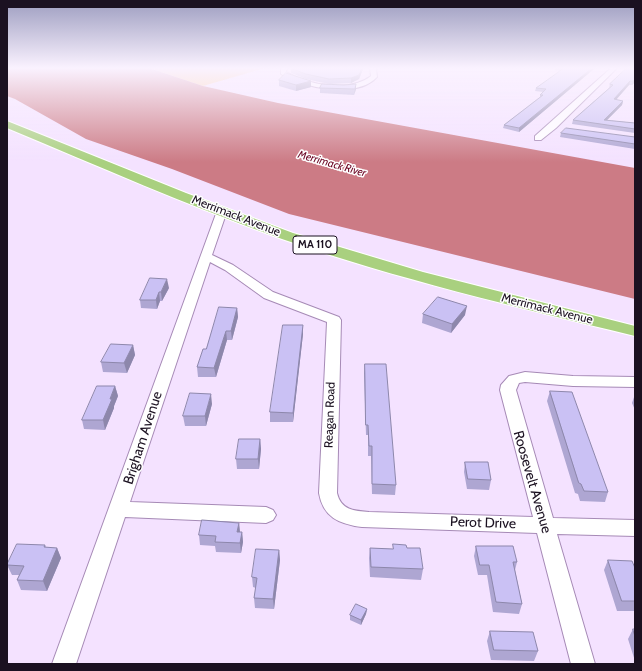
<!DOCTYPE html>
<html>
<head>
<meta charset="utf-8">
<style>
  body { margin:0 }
  #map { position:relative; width:642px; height:671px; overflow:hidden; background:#f4e2ff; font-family:Cabin,sans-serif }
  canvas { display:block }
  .frame { position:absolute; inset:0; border:8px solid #1b1121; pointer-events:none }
</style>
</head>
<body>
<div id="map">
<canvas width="642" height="671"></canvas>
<div class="frame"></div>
</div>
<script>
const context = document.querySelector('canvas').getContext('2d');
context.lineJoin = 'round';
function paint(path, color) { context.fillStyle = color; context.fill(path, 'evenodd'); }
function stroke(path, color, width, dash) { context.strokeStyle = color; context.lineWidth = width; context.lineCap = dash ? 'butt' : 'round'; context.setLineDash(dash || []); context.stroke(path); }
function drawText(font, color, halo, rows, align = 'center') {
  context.font = font + ' Cabin,sans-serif'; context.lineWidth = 3; context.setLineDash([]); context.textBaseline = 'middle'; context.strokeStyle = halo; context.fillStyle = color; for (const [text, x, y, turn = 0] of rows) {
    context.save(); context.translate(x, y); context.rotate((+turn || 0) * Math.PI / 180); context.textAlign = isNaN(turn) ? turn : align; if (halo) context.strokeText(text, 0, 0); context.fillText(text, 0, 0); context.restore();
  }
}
const green = new Path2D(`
  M149 68H265L203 86Z`);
const water = new Path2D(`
  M7 68H149L203 86 278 103 635 168V299L289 214 172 169 86 139 15 99 7 96Z`);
const minor = new Path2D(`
  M281 68H287L286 72C309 85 349 93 371 76L370 68H376L377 77C357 99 303 88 281 74Z
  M611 68H617L556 128 541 140H535V136Z
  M222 208 227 211 212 255 233 265 273 292 339 317 341 320 337 493C341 510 354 511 369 512L533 517 500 390 501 385 509 376 525 372 573 376 635 377V387L573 386 525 382 519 383 516 390 553 518 635 520V536L557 534 595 664H571L537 533 362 527C339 524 323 517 319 493L327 322 264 298 225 270 210 262 130 502 266 507 273 510 276 515 273 520 266 523 125 517 76 664H52L217 211Z`);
const major = new Path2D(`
  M7 121 186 193 293 233 423 272 635 326V336C517 307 397 279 282 239 189 206 98 166 7 128Z`);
const wall = new Path2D(`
  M291 68 363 69 359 79 351 83 329 84 306 79 291 73Z
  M555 68H595L519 132 503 128 504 125 540 97V95L543 92 535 91 536 88 561 71 555 70Z
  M635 68V82L632 85H629L616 100 623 101 622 105 607 120 635 123V133L572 124 573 120 609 88 610 84Z
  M279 80 311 87 296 91 279 86Z
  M344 85 356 89 354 95 320 93V88Z
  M561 133 635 137V149L560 137Z
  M169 288 162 301H160L157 309 141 308 140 300Z
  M237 308 238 317 232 340H227L216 377H198L197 367 206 349Z
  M423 314 465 315 451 333 422 323Z
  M303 325V334L293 422H270V412Z
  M133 345 135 355 127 373 103 372 101 362Z
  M365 364 396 485 395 495 372 494 371 456H368V435H366L364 373Z
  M115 386 118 396 114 406V408L105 430 84 429 82 420Z
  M550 391 608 492 605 502 580 501 578 494 575 493 547 401Z
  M635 394V410L632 403Z
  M212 404 206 426H185L183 416Z
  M260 439 261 449 259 469H237L236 459Z
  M465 462 491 480 489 490 467 489 464 472Z
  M239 523 240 532H242L243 542 241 553 216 552 215 546 200 545 199 535Z
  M393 544 407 548 423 569 421 580 370 577 369 558 370 548 393 549Z
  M45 545 46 547 57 548 61 558 47 591 21 590 17 580 19 575H12L7 565Z
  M476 546 517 562 515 570 522 604 519 614 493 612 487 575H478L474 556Z
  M279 550 280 560 274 609 255 608 254 598 256 588 253 587 252 577Z
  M608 560 635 568V611H617L604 570Z
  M367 609 366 614 361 625 350 620V615Z
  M633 629H635V661L628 639Z
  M490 631 538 651 534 661 491 660 487 641Z`);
const shadedWall = new Path2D(`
  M362 68H363V69L359 79 351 83V78Z
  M592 68H595L519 132V128Z
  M635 79V82L632 85 633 81Z
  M311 81V87L296 91V85Z
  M630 81 629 85 613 103 614 99Z
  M356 84V89L354 95 355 89Z
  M623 101 622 105 603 124 604 120Z
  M167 279 169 288 162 301 161 292Z
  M159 292 160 301 157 309 156 300Z
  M467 306 465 315 451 333 452 324Z
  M237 308 238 317 232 340 231 331Z
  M303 325V334L293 422V413Z
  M226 331 227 340 216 377 214 368Z
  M133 345 135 355 127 373 124 363Z
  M115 386 118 396 114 406V408L105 430 103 420Z
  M211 394 212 404 206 426 205 416Z
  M260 439 261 449 259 469 258 459Z
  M239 523 240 533 237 532Z
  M242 532 243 542 241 553 240 543Z
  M57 548 61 558 47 591 43 581Z
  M279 550 280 560 274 609 273 599Z
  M367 609 366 614 361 625V620Z`);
const building = new Path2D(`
  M291 68H362L359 75 351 78 329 79 306 74Z
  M560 68H592L519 128 504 125 543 95H540L546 89 536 88 564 68Z
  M627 68H635V79L633 81H630L614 99 623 101 604 120 635 123V129L573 120 613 85 610 84Z
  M286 73 311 81 296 85 279 80Z
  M322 84 344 85 356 84 355 89 320 88Z
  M566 128 635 137V144L561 133Z
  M150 278 167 279 161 292H159L156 300H140Z
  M438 297 467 306 452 324 423 314Z
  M219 307 237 308 231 331H226L214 368 197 367 203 349H206Z
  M283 325H303L293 413 270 412Z
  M111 344 133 345 124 363 101 362Z
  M365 364H386L396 485 372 484V446H369L368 425H366Z
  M97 386H115L110 399H112L103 420H82Z
  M550 391 572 392 608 492 584 491 581 484 579 483Z
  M190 393 211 394 205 416H183Z
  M239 439H260L258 459H236Z
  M465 462H488L491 480 468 479Z
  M202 520 239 523 237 532H242L240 543 215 542 216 536 199 535Z
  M17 544 45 545 44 547 57 548 43 581 17 580 24 566 7 565Z
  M393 544 406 545 407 548H420L423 569 371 567 370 548 393 549Z
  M476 546H513L517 562H513L522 604 496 602 489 565H480Z
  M256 549 279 550 273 599 254 598 257 578 252 577Z
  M608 560 632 561 635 568V601H622Z
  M356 604 367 609 361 620 350 615Z
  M633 629H635V636Z
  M490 631 533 632 538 651 494 650Z`);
const farWaternames = [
  ["Merrimack River",332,164,16]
];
const shields = [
  [315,245,44]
];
const shieldNames = [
  ["MA 110",315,245]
];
const streetNames = [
  ["Merrimack Avenue",236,216,21],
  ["Merrimack Avenue",547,309,14],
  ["Reagan Road",330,415,-88]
];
const nearStreetnames = [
  ["Brigham Avenue",143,438,-72],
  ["Roosevelt Avenue",532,482,74],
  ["Perot Drive",483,523,2]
];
paint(green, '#fece91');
paint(water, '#cc7b85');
stroke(minor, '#a68ab6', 2);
stroke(major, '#fff', 2);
paint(minor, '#fff');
paint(major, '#a9d07f');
paint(wall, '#aea6d2');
paint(shadedWall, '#8d87ab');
paint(building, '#cac1f4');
stroke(building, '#8d87ab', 1);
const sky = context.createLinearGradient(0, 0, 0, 162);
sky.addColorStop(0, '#9d9dc0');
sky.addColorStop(0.42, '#faf2ff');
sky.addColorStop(1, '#faf2ff00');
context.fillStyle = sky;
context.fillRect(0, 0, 642, 162);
drawText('italic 11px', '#6d0826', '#fff', farWaternames);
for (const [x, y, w] of shields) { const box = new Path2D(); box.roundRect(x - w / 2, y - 9, w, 18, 3); context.fillStyle = '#fff'; context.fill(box); stroke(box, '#1b1121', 1); }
drawText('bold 11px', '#1b1121', null, shieldNames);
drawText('12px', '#1b1121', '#fff', streetNames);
drawText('14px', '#1b1121', '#fff', nearStreetnames);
</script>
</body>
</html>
